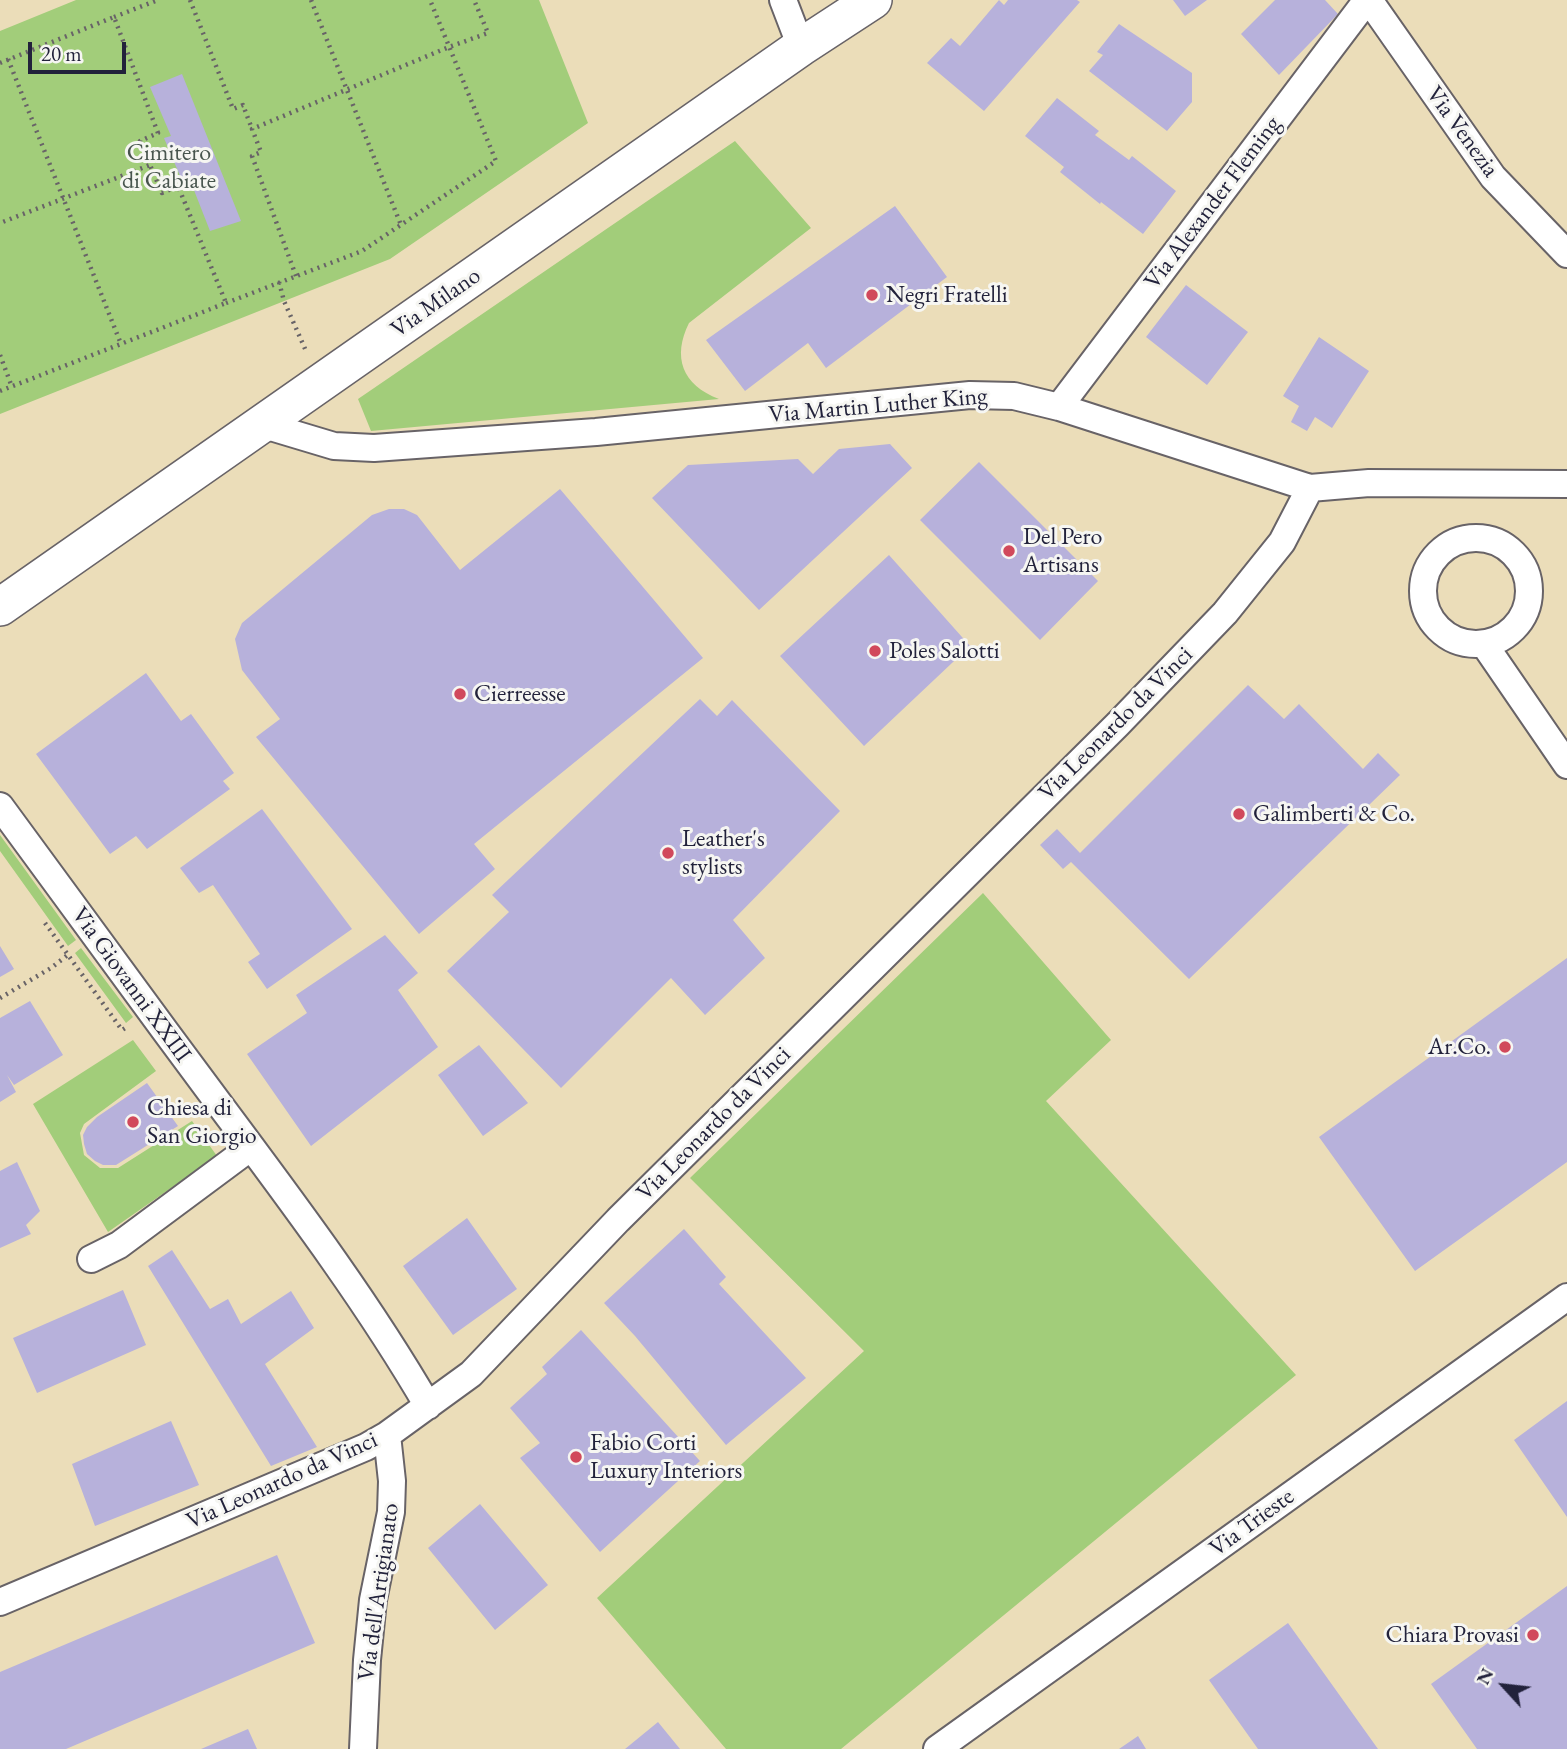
<!DOCTYPE html>
<html>
<head>
<meta charset="utf-8">
<style>
  body { margin:0 }
  #map { position:relative; width:1567px; height:1749px; overflow:hidden; background:#ebddb9; font-family:"EB Garamond",serif }
  canvas { display:block }
  .north { position:absolute; left:1469px; top:1651px; width:70px; height:70px; -webkit-text-stroke:5px #f6f6f2; paint-order:stroke; rotate:297deg; font-size:19px; font-weight:700; line-height:28px; text-align:center; color:#22223b }
  .north::after { content:''; display:block; margin:auto; width:24px; height:32px; background:#22223b; clip-path:polygon(50% 0,100% 100%,50% 72%,0 100%) }
  .scale { position:absolute; left:28px; top:42px; width:98px; height:32px; box-sizing:border-box; border:4px solid #22223b; border-top:0; padding-left:9px; font-size:21px; line-height:24px; white-space:nowrap; color:#22223b; -webkit-text-stroke:5px #f6f6f2; paint-order:stroke }
</style>
</head>
<body>
<div id="map">
<canvas width="1567" height="1749"></canvas>
<div class="north">N</div>
<div class="scale">20 m</div>
</div>
<script>
const context = document.querySelector('canvas').getContext('2d');
context.lineJoin = 'round';
function paint(path, color) { context.fillStyle = color; context.fill(path, 'evenodd'); }
function stroke(path, color, width, dash) { context.strokeStyle = color; context.lineWidth = width; context.lineCap = dash ? 'butt' : 'round'; context.setLineDash(dash || []); context.stroke(path); }
function drawText(font, color, halo, rows, align = 'center') {
  context.font = font + ' "EB Garamond",serif'; context.lineWidth = 6; context.setLineDash([]); context.textBaseline = 'middle'; context.strokeStyle = halo; context.fillStyle = color; for (const [text, x, y, turn = 0] of rows) {
    context.save(); context.translate(x, y); context.rotate((+turn || 0) * Math.PI / 180); context.textAlign = isNaN(turn) ? turn : align; if (halo) context.strokeText(text, 0, 0); context.fillText(text, 0, 0); context.restore();
  }
}
const green = new Path2D(`
  M76 0H539L588 123 390 259 0 414V31Z
  M735 141 811 228 689 323C672 357 682 385 719 399L371 431 358 399Z
  M0 835 76 940 68 946 0 851Z
  M983 893 1111 1040 1046 1101 1296 1375 841 1749H726L597 1598 864 1351 690 1178Z
  M81 948 133 1017 126 1023 75 953Z
  M133 1040 156 1071 84 1124 80 1133 84 1155 100 1168H118L192 1121 217 1156 108 1232 33 1104Z`);
const building = new Path2D(`
  M999 0 1004 5 1008 0H1077L1080 2 984 111 927 63 951 38 960 46Z
  M1173 0H1207L1185 16Z
  M1275 0H1325L1338 14 1279 75 1241 34Z
  M1119 24 1192 73V102L1167 131 1089 71 1103 55 1097 52Z
  M182 74 241 221 210 231 190 180 183 183 164 138 171 136 150 87Z
  M1057 98 1099 131 1095 135 1129 160 1132 156 1176 191 1143 234 1101 202 1100 204 1060 172 1064 167 1025 136Z
  M895 206 947 277 826 368 808 343 745 391 706 340Z
  M1186 285 1248 332 1207 385 1146 337Z
  M1319 337 1369 371 1332 428 1315 417 1307 431 1291 422 1299 406 1283 396Z
  M890 444 912 468 759 610 652 498 688 465 798 459 813 474 839 449Z
  M979 462 1098 581 1040 640 920 520Z
  M560 489 703 658 474 844 495 869 419 934 256 737 280 719 242 670 235 639 242 623 372 515 389 509H404L417 515 460 570Z
  M889 555 970 646 864 746 780 656Z
  M146 673 181 721 191 714 234 773 223 781 230 789 147 849 136 836 110 854 36 754Z
  M1248 685 1284 719 1299 704 1363 769 1378 753 1400 775 1189 979 1071 862 1063 869 1040 845 1057 829 1080 853Z
  M700 699 717 716 732 700 840 811 733 920 765 958 705 1015 671 978 561 1088 447 971 509 912 492 895Z
  M262 809 352 929 267 989 248 962 260 954 213 885 199 893 180 868Z
  M385 935 418 973 398 990 438 1047 311 1146 247 1054 307 1013 296 995Z
  M0 946 14 969 0 977Z
  M1567 958V1162L1415 1271 1319 1137Z
  M30 1001 63 1055 14 1085 7 1075 16 1092 0 1102V1018Z
  M479 1045 528 1103 483 1136 438 1075Z
  M147 1083 178 1126 116 1165H103L95 1161 87 1154 84 1144 83 1135 87 1127 97 1117Z
  M17 1162 40 1211 26 1225 31 1234 0 1248V1171Z
  M467 1218 517 1289 453 1335 403 1266Z
  M684 1229 726 1277 719 1284 806 1378 726 1445 635 1336 604 1303Z
  M172 1250 210 1309 228 1299 241 1324 291 1291 314 1328 265 1364 317 1447 271 1466 148 1266Z
  M123 1290 146 1345 37 1393 13 1338Z
  M581 1330 700 1461 600 1552 520 1458 540 1443 510 1408 547 1374 542 1367Z
  M1567 1401V1517L1514 1440Z
  M171 1421 199 1485 95 1526 72 1464Z
  M480 1504 548 1585 495 1630 428 1548Z
  M277 1555 315 1643 66 1749H0V1672Z
  M1567 1586V1749H1477L1431 1684Z
  M1288 1623 1378 1749H1258L1209 1680Z
  M658 1722 680 1749H625Z
  M248 1729 257 1749H201Z
  M1138 1736 1146 1749H1119Z`);
const path = new Path2D(`
  M190 0 233 109 243 105 252 129
  M311 0 401 225
  M114 17 158 0
  M8 59 121 344
  M0 63 114 17 158 133 140 141 150 165 0 223
  M296 276 252 156 261 152 252 129 449 47 488 33 474 0
  M279 282 284 301 306 351
  M226 303 362 251 496 161 430 0
  M0 355 12 387
  M0 391 226 303 178 186 162 193 150 165
  M45 923 122 1030 127 1027
  M0 998 51 968 69 954`);
const street = new Path2D(`
  M783 0 801 47
  M1369 0 1493 177 1567 254
  M1059 407 1367 0
  M264 425 334 446 374 448 596 432 970 395 1014 396 1059 407 1310 488 1369 483 1567 484
  M1423 591a53 53 0 1 1 106 0a53 53 0 1 1-106 0Z
  M1484 644 1567 765
  M0 806C74 906 146 1006 220 1105 293 1203 367 1301 428 1406
  M91 1259 119 1245 251 1147
  M0 1602 366 1447 387 1435 471 1374 618 1220 1118 724 1225 613 1282 542 1310 488
  M363 1749 367 1660 373 1600 391 1512 392 1481 387 1435
  M937 1749 1567 1297`);
const secondary = new Path2D(`
  M0 607 801 47 873 0`);
const markers = [
  [872,295,7,"#d1495b"],
  [1009,551,7,"#d1495b"],
  [875,651,7,"#d1495b"],
  [460,694,7,"#d1495b"],
  [1239,814,7,"#d1495b"],
  [668,853,7,"#d1495b"],
  [1505,1047,7,"#d1495b"],
  [133,1122,7,"#d1495b"],
  [576,1457,7,"#d1495b"],
  [1533,1635,7,"#d1495b"]
];
const streetNames = [
  ["Via Venezia",1462,132,54],
  ["Via Alexander Fleming",1213,203,-53],
  ["Via Milano",436,303,-35],
  ["Via Martin Luther King",878,406,-5],
  ["Via Leonardo da Vinci",1116,724,-45],
  ["Via Giovanni XXIII",131,985,54],
  ["Via Leonardo da Vinci",714,1124,-45],
  ["Via Leonardo da Vinci",282,1481,-24],
  ["Via Trieste",1252,1523,-36],
  ["Via dell'Artigianato",379,1592,-82]
];
const parkNames = [
  ["Cimitero",169,153],
  ["di Cabiate",169,181]
];
const poiNames = [
  ["Negri Fratelli",886,295],
  ["Del Pero",1023,537],
  ["Artisans",1023,565],
  ["Poles Salotti",889,651],
  ["Cierreesse",474,694],
  ["Galimberti & Co.",1253,814],
  ["Leather's",682,839],
  ["stylists",682,867],
  ["Ar.Co.",1491,1047,"right"],
  ["Chiesa di",147,1108],
  ["San Giorgio",147,1136],
  ["Fabio Corti",590,1443],
  ["Luxury Interiors",590,1471],
  ["Chiara Provasi",1519,1635,"right"]
];
paint(green, '#a2cd7a');
paint(building, '#b7b1db');
stroke(street, '#686367', 30);
stroke(secondary, '#686367', 40);
stroke(path, '#686367', 4.5, [2, 5]);
stroke(street, '#fff', 26);
stroke(secondary, '#fff', 37);
for (const [x, y, r, color] of markers) { const dot = new Path2D(); dot.arc(x, y, r, 0, 2 * Math.PI); context.fillStyle = color; context.fill(dot); stroke(dot, '#f6f6f2', 2.5); }
drawText('24px', '#22223b', '#f6f6f2', streetNames);
drawText('24px', '#48554e', '#f6f6f2', parkNames);
drawText('24px', '#22223b', '#f6f6f2', poiNames, 'left');
</script>
</body>
</html>
